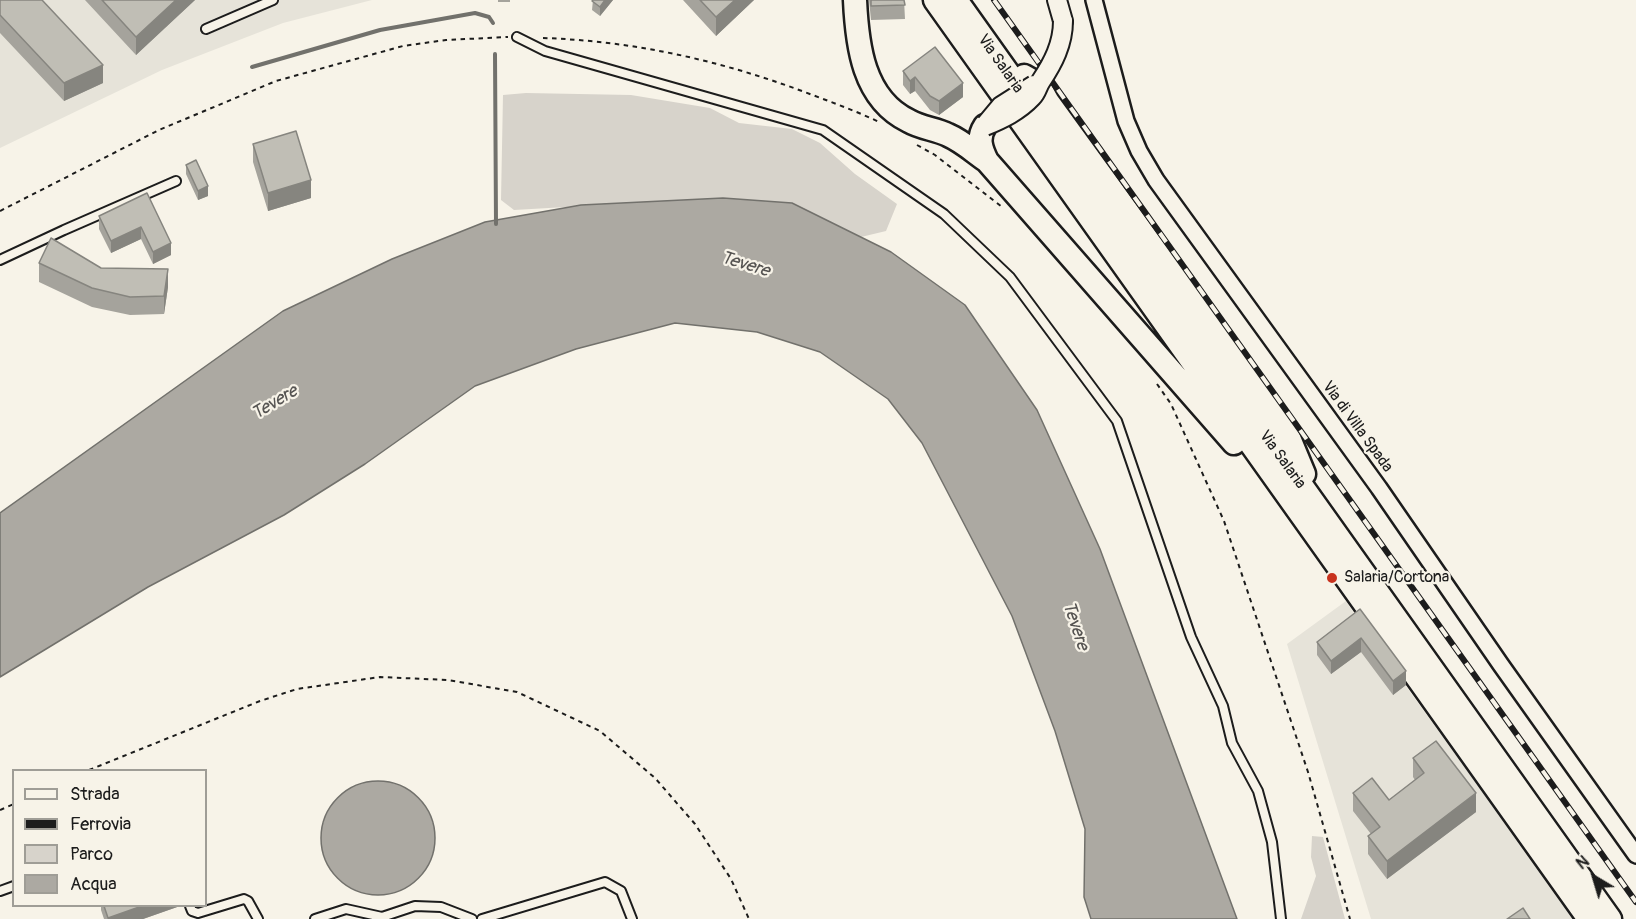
<!DOCTYPE html>
<html>
<head>
<meta charset="utf-8">
<style>
  body { margin:0 }
  #map { position:relative; width:1636px; height:919px; overflow:hidden; background:#f7f3e8; font-family:Pangolin,sans-serif }
  canvas { display:block }
  .legend { position:absolute; left:12px; top:769px; width:195px; height:138px; box-sizing:border-box; background:#f7f3e8; border:2px solid #9f9d96; margin:0; padding:8px 10px; list-style:none; font-size:18px; color:#1c1c1c }
  .legend li { display:flex; align-items:center; gap:12px; height:30px }
  .legend b { width:30px; border:2px solid #9f9d96 }
  .north { position:absolute; left:1564px; top:847px; width:60px; height:60px; -webkit-text-stroke:4px #f7f3e8; paint-order:stroke; rotate:322deg; font-size:16px; font-weight:700; line-height:24px; text-align:center; color:#1c1c1c }
  .north::after { content:''; display:block; margin:auto; width:21px; height:27px; background:#1c1c1c; clip-path:polygon(50% 0,100% 100%,50% 72%,0 100%) }
</style>
</head>
<body>
<div id="map">
<canvas width="1636" height="919"></canvas>
<ul class="legend">
<li><b style="height:8px;background:#f7f3e8"></b>Strada</li>
<li><b style="height:8px;background:#1c1c1c"></b>Ferrovia</li>
<li><b style="height:16px;background:#d7d3cb"></b>Parco</li>
<li><b style="height:16px;background:#aca9a2"></b>Acqua</li>
</ul>
<div class="north">N</div>
</div>
<script>
const context = document.querySelector('canvas').getContext('2d');
context.lineJoin = 'round';
function paint(path, color) { context.fillStyle = color; context.fill(path, 'evenodd'); }
function stroke(path, color, width, dash) { context.strokeStyle = color; context.lineWidth = width; context.lineCap = dash ? 'butt' : 'round'; context.setLineDash(dash || []); context.stroke(path); }
function drawText(font, color, halo, rows, align = 'center') {
  context.font = font + ' Pangolin,sans-serif'; context.lineWidth = 4.5; context.setLineDash([]); context.textBaseline = 'middle'; context.strokeStyle = halo; context.fillStyle = color; for (const [text, x, y, turn = 0] of rows) {
    context.save(); context.translate(x, y); context.rotate((+turn || 0) * Math.PI / 180); context.textAlign = isNaN(turn) ? turn : align; if (halo) context.strokeText(text, 0, 0); context.fillText(text, 0, 0); context.restore();
  }
}
const built = new Path2D(`
  M0 0H372L283 23 162 70 0 148Z
  M1346 601 1360 623 1575 919H1371L1287 644Z`);
const green = new Path2D(`
  M526 93 631 95 710 108 739 123 792 129 820 143 855 174 897 204 886 231 861 237 792 203 723 198 514 210 501 200 503 95Z
  M1312 836 1323 837 1345 919H1301L1316 876 1311 857Z`);
const water = new Path2D(`
  M723 198 792 203 891 252 965 305 1037 410 1100 549 1237 919H1091L1084 897 1085 829 1055 731 1012 616 922 443 888 399 820 352 757 332 675 323 576 349 475 386 365 464 284 515 148 587 0 677V513L283 311 392 259 485 222 581 205Z
  M321 838a57 57 0 1 1 114 0a57 57 0 1 1-114 0Z`);
const stream = new Path2D(`
  M495 54 496 224
  M252 67 380 30 475 13 489 17 493 23`);
const path = new Path2D(`
  M543 38C633 41 718 60 802 91 828 101 854 110 879 122
  M917 145 935 155 1002 207
  M0 211 159 130 276 81 403 46 446 40 508 37
  M1157 384 1171 404 1224 521 1308 772 1350 919
  M89 770 260 701 297 689 380 677 448 680 517 692 600 731 655 778 695 824 731 879 749 919
  M0 810 14 804`);
const service = new Path2D(`
  M206 29 273 0
  M517 37 545 51 823 130 944 214 1010 277 1117 421 1191 637 1223 706 1232 743 1258 791 1272 842 1281 919
  M0 260 64 230 176 181
  M0 891 14 886
  M190 906 192 911 198 913 244 899 248 901 258 919
  M315 919 346 909 382 917 415 906 441 907 472 919
  M482 919 605 882 621 891 632 919`);
const minor = new Path2D(`
  M1094 0 1126 121 1139 151 1156 180 1379 488 1501 665 1636 855`);
const tertiary = new Path2D(`
  M1057 0 1063 21`);
const primary = new Path2D(`
  M855 0C857 45 863 99 909 121 921 128 936 129 948 135 962 141 974 152 987 161
  M935 0 1589 919
  M956 0 1610 919
  M1024 76 1038 84 1048 102 1264 400 1287 433 1304 474
  M985 126C977 138 981 149 987 161L1234 443`);
const rail = new Path2D(`
  M994 0 1636 902`);
const tertiaryBridge = new Path2D(`
  M986 124 1001 106 1034 85
  M985 126C1002 119 1019 111 1032 97 1037 92 1037 87 1041 81 1053 63 1063 44 1063 21`);
const wall = new Path2D(`
  M0 0 103 83 64 101 0 33Z
  M85 0H195L136 55Z
  M498 0H510V2H498Z
  M593 0H613L600 16 592 10Z
  M683 0H754L716 36Z
  M869 0H904L905 19 871 20Z
  M903 71 963 97 939 115 930 110 915 91 910 94 903 85Z
  M253 144 311 198 268 211 253 162Z
  M186 165 208 196 198 200 186 174Z
  M147 193 171 255 153 264 141 239 111 253 99 229V216Z
  M39 263 101 268 168 287 164 314 130 315 92 307 39 282Z
  M1360 609 1406 685 1393 695 1361 652 1331 674 1317 655V642Z
  M1413 758 1476 812 1387 879 1368 854V836L1371 834 1353 811V793L1389 800 1415 780 1413 777Z
  M101 906H180L143 919H104L101 910Z`);
const shadedWall = new Path2D(`
  M176 0H195L136 55V37Z
  M605 0H613L600 16V7Z
  M735 0H754L716 36V17Z
  M103 65V83L64 101V83Z
  M915 77V91L910 94V81Z
  M963 83V97L939 115V101Z
  M311 180V198L268 211V193Z
  M208 186V196L198 200V191Z
  M141 227V239L111 253V241Z
  M171 243V255L153 264V252Z
  M168 269V287L164 314V296Z
  M1361 638V652L1331 674V661Z
  M1406 671V685L1393 695V681Z
  M1476 793V812L1387 879V861Z
  M142 906H180L143 919H108V918Z`);
const building = new Path2D(`
  M0 0H42L103 65 64 83 0 15Z
  M102 0H176L136 37Z
  M593 0H605L600 7 592 1Z
  M700 0H735L716 17Z
  M871 0H904L905 5 871 6Z
  M935 47 963 83 939 101 930 96 915 77 910 81 903 71Z
  M296 131 311 180 268 193 253 144Z
  M196 160 208 186 198 191 186 165Z
  M147 193 171 243 153 252 141 227 111 241 99 216Z
  M51 238 101 268 168 269 164 296 130 297 92 288 39 263Z
  M1360 609 1406 671 1393 681 1361 638 1331 661 1317 642Z
  M1436 741 1476 793 1387 861 1368 836 1380 827 1353 793 1372 778 1389 800 1424 773 1413 758Z
  M104 906H142L108 918Z
  M1523 908 1530 919H1507Z`);
const markers = [
  [1332,578,6,"#c8321e"]
];
const streetNames = [
  ["Via Salaria",1000,64,55],
  ["Via di Villa Spada",1357,427,54],
  ["Via Salaria",1282,460,54]
];
const poiNames = [
  ["Salaria/Cortona",1344,578]
];
const waterNames = [
  ["Tevere",745,265,17],
  ["Tevere",275,403,-31],
  ["Tevere",1075,626,72]
];
paint(built, '#e6e3d9');
paint(green, '#d7d3cb');
paint(water, '#aca9a2');
stroke(water, '#72716c', 1.5);
stroke(stream, '#72716c', 4);
stroke(service, '#1c1c1c', 12);
stroke(minor, '#1c1c1c', 20);
stroke(tertiary, '#1c1c1c', 22);
stroke(primary, '#1c1c1c', 27);
stroke(path, '#1c1c1c', 2, [4.5, 4.5]);
stroke(service, '#f7f3e8', 8);
stroke(minor, '#f7f3e8', 15);
stroke(tertiary, '#f7f3e8', 18);
stroke(primary, '#f7f3e8', 22);
stroke(rail, '#1c1c1c', 6);
stroke(rail, '#f7f3e8', 4, [11]);
stroke(tertiaryBridge, '#1c1c1c', 22, []);
stroke(tertiaryBridge, '#f7f3e8', 18);
paint(wall, '#a5a39c');
paint(shadedWall, '#86857f');
paint(building, '#c0beb5');
stroke(building, '#86857f', 1.5);
for (const [x, y, r, color] of markers) { const dot = new Path2D(); dot.arc(x, y, r, 0, 2 * Math.PI); context.fillStyle = color; context.fill(dot); stroke(dot, '#f7f3e8', 2); }
drawText('16px', '#1c1c1c', '#f7f3e8', streetNames);
drawText('16px', '#1c1c1c', '#f7f3e8', poiNames, 'left');
drawText('italic 18px', '#565452', '#f7f3e8', waterNames);
</script>
</body>
</html>
